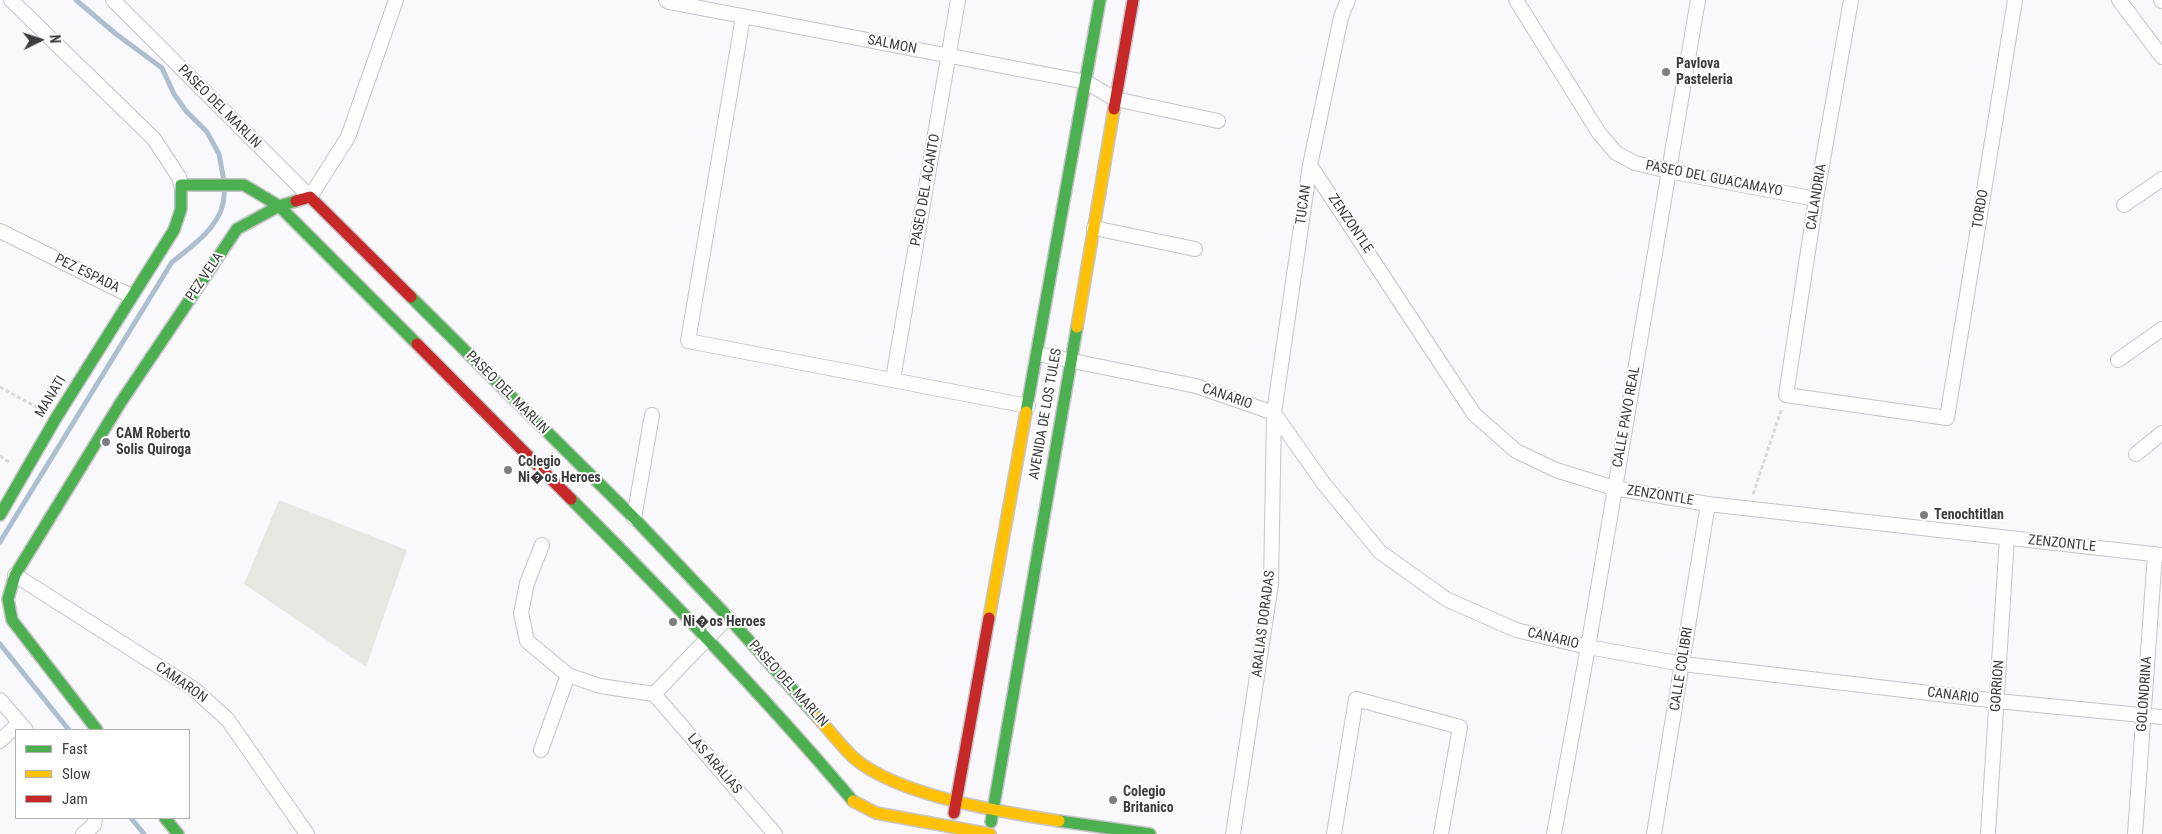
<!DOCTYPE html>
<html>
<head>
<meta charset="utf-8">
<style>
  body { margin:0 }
  #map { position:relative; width:2162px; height:834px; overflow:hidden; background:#f8f8fd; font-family:"Roboto Condensed",sans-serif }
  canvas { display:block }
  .legend { position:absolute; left:15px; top:729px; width:175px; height:90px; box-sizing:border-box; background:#fff; border:1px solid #b1b1b3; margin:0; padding:6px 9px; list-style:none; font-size:15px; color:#3c3c40 }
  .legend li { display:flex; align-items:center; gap:10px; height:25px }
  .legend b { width:25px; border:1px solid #b1b1b3 }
  .north { position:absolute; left:15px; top:15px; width:50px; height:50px; -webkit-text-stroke:4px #fff; paint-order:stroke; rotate:86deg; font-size:14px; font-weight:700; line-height:20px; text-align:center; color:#3c3c40 }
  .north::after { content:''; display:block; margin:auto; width:18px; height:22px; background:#3c3c40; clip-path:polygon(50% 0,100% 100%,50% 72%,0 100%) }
</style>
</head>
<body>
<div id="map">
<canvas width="2162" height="834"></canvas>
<ul class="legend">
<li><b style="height:6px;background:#4caf50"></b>Fast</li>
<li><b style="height:6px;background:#ffc107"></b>Slow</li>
<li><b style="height:6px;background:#c62828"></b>Jam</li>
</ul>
<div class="north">N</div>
</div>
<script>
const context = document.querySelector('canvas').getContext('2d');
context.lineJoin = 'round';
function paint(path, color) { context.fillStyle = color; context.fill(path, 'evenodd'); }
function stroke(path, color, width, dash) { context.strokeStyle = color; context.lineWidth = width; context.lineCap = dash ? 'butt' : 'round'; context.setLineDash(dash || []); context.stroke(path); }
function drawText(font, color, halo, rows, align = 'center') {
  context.font = font + ' "Roboto Condensed",sans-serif'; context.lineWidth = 4; context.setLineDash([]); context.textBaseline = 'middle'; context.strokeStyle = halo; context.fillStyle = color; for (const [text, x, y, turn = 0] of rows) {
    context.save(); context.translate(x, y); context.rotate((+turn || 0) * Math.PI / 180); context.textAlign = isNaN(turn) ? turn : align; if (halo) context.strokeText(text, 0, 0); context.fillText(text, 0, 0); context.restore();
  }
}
const green = new Path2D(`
  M279 500 407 550 366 667 244 584Z`);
const stream = new Path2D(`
  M76 0 116 34 162 68 174 94 186 111 207 132 219 154 224 181
  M0 542 172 262C195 244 227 222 224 190
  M0 644 69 730
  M131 818 144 834`);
const path = new Path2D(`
  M0 387 40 409
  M0 456 10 463
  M1753 494 1782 408`);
const street = new Path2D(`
  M11 0 154 139 179 177 181 185
  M113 0 310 197 348 137 396 0
  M666 0 669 2 1086 82 1115 99 1218 121
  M1516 0 1599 133 1616 153 1635 163 1669 171 1816 199
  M1851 0 1816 199 1786 395 1947 418 2015 0
  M2119 0 2162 57
  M2161 0 2162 1
  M743 17 688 341 1028 406
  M1310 165 1474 414 1516 451 1556 470 1614 488 1708 504 2162 555
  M2124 205 2162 179
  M1094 228 1195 249
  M0 231 131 296
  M1038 354 1196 386 1274 413 1324 484 1380 552 1446 599 1516 630 1588 647 1683 664 1997 701 2162 717
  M2118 360 2162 329
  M893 379 958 0
  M2136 454 2162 433
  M634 518 652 415
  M542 545 527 583 521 613 527 641 568 675 600 686 654 694 775 834
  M15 575 194 689 228 720 307 834
  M654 694 728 617
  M0 700 26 730
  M0 741 19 723
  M541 750 568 675
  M83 834 94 825 95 818
  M1233 834 1271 584 1274 413 1310 165 1341 17 1348 0
  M1334 834 1356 699 1460 727 1441 834
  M1554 834 1588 647 1698 0
  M1654 834 1708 504
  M1988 834 2007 538
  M2135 834 2155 554`);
const fast = new Path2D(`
  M411 297 634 518 728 617 818 718
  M1026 412 1100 0
  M571 499C668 596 764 696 853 801
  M0 515 56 418 174 230 181 209V185H244L279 206 417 344
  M97 730 12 620 8 599 15 575 121 402 237 229 279 206 296 201
  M165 818 178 834
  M1059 821 1150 834
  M991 822 1077 327`);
const slow = new Path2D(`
  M1077 327 1114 109
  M989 618 1026 412
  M818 718C830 731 841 746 854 758 898 796 1002 812 1059 821
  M853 801 876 813 990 834`);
const jam = new Path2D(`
  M1114 109 1133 0
  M296 201 310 197 411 297
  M417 344 571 499
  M954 813 989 618`);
const markers = [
  [1666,72,5,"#7e7e82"],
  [106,442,5,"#7e7e82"],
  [508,470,5,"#7e7e82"],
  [1924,515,5,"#7e7e82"],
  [673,622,5,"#7e7e82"],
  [1113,800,5,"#7e7e82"]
];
const streetNames = [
  ["SALMON",892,45,11],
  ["PASEO DEL MARLIN",219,107,45],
  ["PASEO DEL GUACAMAYO",1714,179,11],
  ["PASEO DEL ACANTO",926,190,-80],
  ["CALANDRIA",1817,197,-81],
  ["TUCAN",1304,205,-82],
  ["TORDO",1981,209,-81],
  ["ZENZONTLE",1350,224,56],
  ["PEZ ESPADA",87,274,26],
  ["PEZ VELA",205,277,-56],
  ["PASEO DEL MARLIN",507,393,45],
  ["MANATI",51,397,-59],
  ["CANARIO",1227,397,19],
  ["AVENIDA DE LOS TULES",1046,414,-80],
  ["CALLE PAVO REAL",1627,417,-80],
  ["ZENZONTLE",1660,496,9],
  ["ZENZONTLE",2062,544,6],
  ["ARALIAS DORADAS",1264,624,-83],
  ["CANARIO",1553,639,13],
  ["CALLE COLIBRI",1682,669,-81],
  ["CAMARON",181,683,35],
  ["PASEO DEL MARLIN",788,684,48],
  ["GORRION",1998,686,-86],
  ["GOLONDRINA",2145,694,-86],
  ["CANARIO",1953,696,7],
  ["LAS ARALIAS",714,764,49]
];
const poiNames = [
  ["Pavlova",1676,64],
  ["Pasteleria",1676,80],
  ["CAM Roberto",116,434],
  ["Solis Quiroga",116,450],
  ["Colegio",518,462],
  ["Ni�os Heroes",518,478],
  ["Tenochtitlan",1934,515],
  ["Ni�os Heroes",683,622],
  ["Colegio",1123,792],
  ["Britanico",1123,808]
];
paint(green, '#e4e8e0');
stroke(stream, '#adbfce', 5);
stroke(street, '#c5c5c9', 16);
stroke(fast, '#c5c5c9', 14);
stroke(slow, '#c5c5c9', 14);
stroke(jam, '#c5c5c9', 14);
stroke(path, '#dadadb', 3, [4, 2.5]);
stroke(street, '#fefeff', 14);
stroke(fast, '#4caf50', 11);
stroke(slow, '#ffc107', 11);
stroke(jam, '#c62828', 11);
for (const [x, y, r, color] of markers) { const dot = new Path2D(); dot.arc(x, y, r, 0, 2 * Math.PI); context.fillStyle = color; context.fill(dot); stroke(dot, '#fff', 2); }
drawText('14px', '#3c3c40', '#fff', streetNames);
drawText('bold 14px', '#3c3c40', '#fff', poiNames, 'left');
</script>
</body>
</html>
